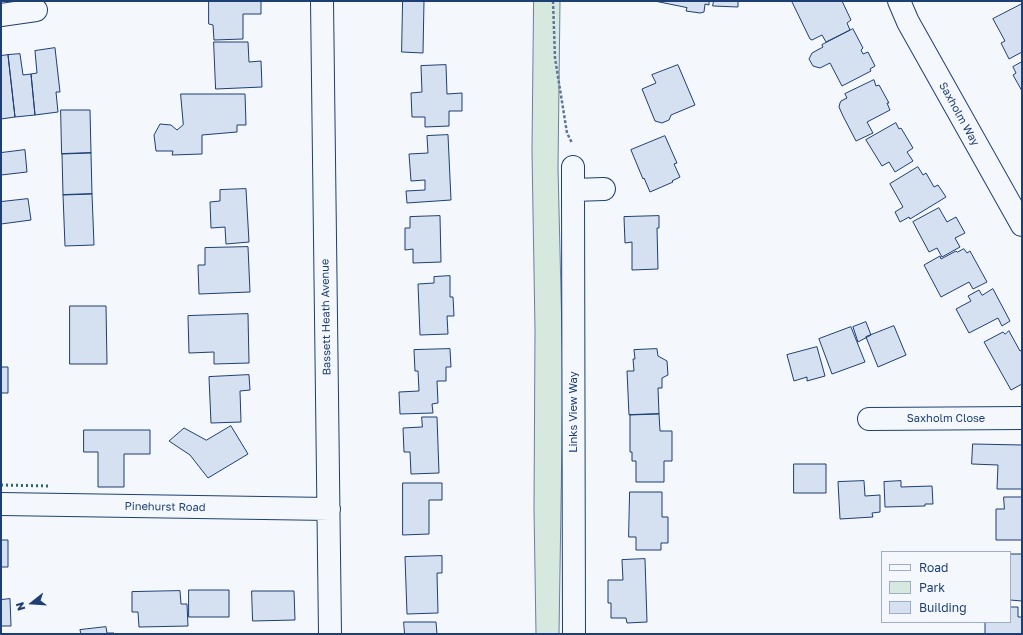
<!DOCTYPE html>
<html>
<head>
<meta charset="utf-8">
<style>
  body { margin:0 }
  #map { position:relative; width:1023px; height:635px; overflow:hidden; background:#f4f7fb; font-family:"Golos Text",sans-serif }
  canvas { display:block }
  .frame { position:absolute; inset:0; border:2px solid #1d3f73; pointer-events:none }
  .legend { position:absolute; left:881px; top:551px; width:130px; height:72px; box-sizing:border-box; background:#f4f7fb; border:1px solid #9eadc5; margin:0; padding:5px 7px; list-style:none; font-size:12px; color:#1d3f73 }
  .legend li { display:flex; align-items:center; gap:8px; height:20px }
  .legend b { width:20px; border:1px solid #9eadc5 }
  .north { position:absolute; left:12px; top:583px; width:40px; height:40px; -webkit-text-stroke:3px #f4f7fb; paint-order:stroke; rotate:253deg; font-size:11px; font-weight:700; line-height:16px; text-align:center; color:#1d3f73 }
  .north::after { content:''; display:block; margin:auto; width:14px; height:18px; background:#1d3f73; clip-path:polygon(50% 0,100% 100%,50% 72%,0 100%) }
</style>
</head>
<body>
<div id="map">
<canvas width="1023" height="635"></canvas>
<div class="frame"></div>
<ul class="legend">
<li><b style="height:5px;background:#f4f7fb"></b>Road</li>
<li><b style="height:11px;background:#d7e8df"></b>Park</li>
<li><b style="height:11px;background:#d5e0f0"></b>Building</li>
</ul>
<div class="north">N</div>
</div>
<script>
const context = document.querySelector('canvas').getContext('2d');
context.lineJoin = 'round';
function paint(path, color) { context.fillStyle = color; context.fill(path, 'evenodd'); }
function stroke(path, color, width, dash) { context.strokeStyle = color; context.lineWidth = width; context.lineCap = dash ? 'butt' : 'round'; context.setLineDash(dash || []); context.stroke(path); }
function drawText(font, color, halo, rows, align = 'center') {
  context.font = font + ' "Golos Text",sans-serif'; context.lineWidth = 3; context.setLineDash([]); context.textBaseline = 'middle'; context.strokeStyle = halo; context.fillStyle = color; for (const [text, x, y, turn = 0] of rows) {
    context.save(); context.translate(x, y); context.rotate((+turn || 0) * Math.PI / 180); context.textAlign = isNaN(turn) ? turn : align; if (halo) context.strokeText(text, 0, 0); context.fillText(text, 0, 0); context.restore();
  }
}
const green = new Path2D(`
  M534 1H560L558 168 563 376 559 634H536L534 508 535 330 532 151Z`);
const building = new Path2D(`
  M209 1H261V14H243V39L214 40 213 25 209 24Z
  M403 1H424L423 53 402 52Z
  M655 1H709V5L705 4 704 12 700 13 686 11 687 8Z
  M714 1H738V7L713 6Z
  M795 1H842L851 20 847 23 850 30 826 42 822 35 812 40 810 39 792 2Z
  M1022 4V52L1009 59 1001 43 1005 41 993 19Z
  M853 29 863 48 861 50 863 54 868 52 875 66 870 69 871 71 842 86 830 63 820 68 813 66 809 59 812 53 823 47 822 45Z
  M214 42H248L249 62 261 61 262 87 216 89Z
  M55 48 60 92H56L58 112 35 115 31 74 37 73 35 51Z
  M20 54 23 75 31 74 35 115 15 117 8 55Z
  M8 55 15 117 1 119V56Z
  M1022 62V91L1013 75 1016 73 1013 67Z
  M446 65 447 94 462 93V111H449V126L425 127V117H412L411 93 422 92 421 66Z
  M678 65 695 105 671 115 669 120 662 123 655 121 642 89 656 83 652 75Z
  M874 80 876 86 879 85 889 103H887L890 110 867 122 873 133 856 141 843 116 839 107 840 103 841 101 847 98 845 94Z
  M181 94H245L246 125H237V132L202 135V154L172 155 173 151H156L154 135 160 124 171 125 177 130 183 125Z
  M61 110H90L91 153 62 154Z
  M896 123 899 129 901 128 913 148 907 152 913 161 895 172 889 162 882 166 866 140Z
  M448 135 451 200 407 203 406 191 425 190V180L411 181 409 154 428 153 427 136Z
  M665 136 677 163 674 164 680 177 672 181 673 182 650 192 644 178 643 179 631 150Z
  M25 150 27 172 1 175V153Z
  M91 153 92 194 63 195 62 154Z
  M918 167 923 175 926 173 934 187 938 185 946 197 910 219 909 217 900 222 895 212 903 207 890 184Z
  M246 189 249 242 226 244 225 227 211 228 210 202 220 201V190Z
  M92 194 94 245 65 246 63 195Z
  M28 199 31 220 1 224V202Z
  M939 208 947 222 956 217 965 233 955 238 960 247 942 257 937 248 929 252 913 222Z
  M440 216 441 262 413 263V249L405 250V228H410V217Z
  M659 216V228H657L658 269 632 270V242L625 243 624 217Z
  M248 247 250 292 199 294 198 265H205V248Z
  M964 249 967 253 970 251 987 282 973 289 969 282 941 297 924 265 940 256 941 259 956 251 957 252Z
  M450 276V297H453L454 316H447L448 334 420 335 418 284 434 283V277Z
  M993 289 1010 321 1002 326 998 318 969 333 956 309 971 301 968 296 979 290 982 295Z
  M70 306H106L107 364H70Z
  M248 314 249 363 214 364V352L189 353 188 316Z
  M866 322 871 335 858 342 853 327Z
  M894 326 906 355 878 367 866 337Z
  M851 327 865 362 832 374 819 339Z
  M1009 331 1020 351 1022 350V384L1011 390 984 342 1003 332 1005 334Z
  M817 347 825 376 807 381V377L794 381 787 355Z
  M450 349 451 367H446V381H437L438 403 432 404 433 413 400 414 399 392 419 391 418 371H415L414 350Z
  M657 349 658 356 667 361 668 375 662 378V388H658L659 414 629 415 627 371H634L633 359H635L634 350Z
  M1 367H8V393H1Z
  M249 375 250 390 240 391 241 422 211 423 209 377Z
  M659 414 660 431H672V461H664V482H636V461H632V452H630V415Z
  M422 417H437L439 473 411 474 410 452H404L403 428 422 427Z
  M231 426 248 454 208 478 190 455 169 441 184 428 206 440Z
  M84 430H150V454H124V487H98V452H84Z
  M973 444 1022 445V489H997L998 465 972 464Z
  M794 464H826V493H794Z
  M864 481 865 496 880 495V512L872 513 873 517 840 519 838 482Z
  M901 481V487L932 486 933 504H925V506L885 507 884 482Z
  M403 483H442V500H429V534L403 535Z
  M630 492H662V517H668V543H661V550H636V537H629Z
  M1004 497H1022V540H996V509H1004Z
  M1 540H8V567H1Z
  M1010 554H1022V601L1010 600Z
  M442 556V573H437L438 613 407 614 405 557Z
  M645 559 647 622 627 623 626 618H611V603H608V580H623L622 560Z
  M189 590H229V617H189Z
  M180 591 181 604H187L188 626 139 627 138 612H132V592Z
  M252 591H294L295 620 253 621Z
  M10 599 11 626H1V600Z
  M1010 607H1018V617H1022V634H985V622H1010Z
  M404 622H436L437 634H405Z
  M106 627 107 633H114V634H81L80 630Z`);
const path = new Path2D(`
  M553 1 555 58 567 133 572 143`);
const street = new Path2D(`
  M322 1 330 634
  M899 1 908 22 1022 225
  M1 15 36 10
  M573 167V190L604 189
  M573 190 574 634
  M869 419 1022 418
  M1 504 329 509`);
const hedge = new Path2D(`
  M1 485 50 486`);
const streetNames = [
  ["Saxholm Way",959,114,61],
  ["Bassett Heath Avenue",326,317,-91],
  ["Links View Way",574,412,-90],
  ["Saxholm Close",946,419],
  ["Pinehurst Road",165,507,1]
];
paint(green, '#d7e8df');
stroke(green, '#687fa3', 1);
paint(building, '#d5e0f0');
stroke(building, '#1d3f73', 1);
stroke(street, '#1d3f73', 24);
stroke(path, '#5e769c', 2.5, [3, 2]);
stroke(street, '#f4f7fb', 22);
stroke(hedge, '#2c6c60', 3, [2, 3]);
drawText('11px', '#1d3f73', '#f4f7fb', streetNames);
</script>
</body>
</html>
